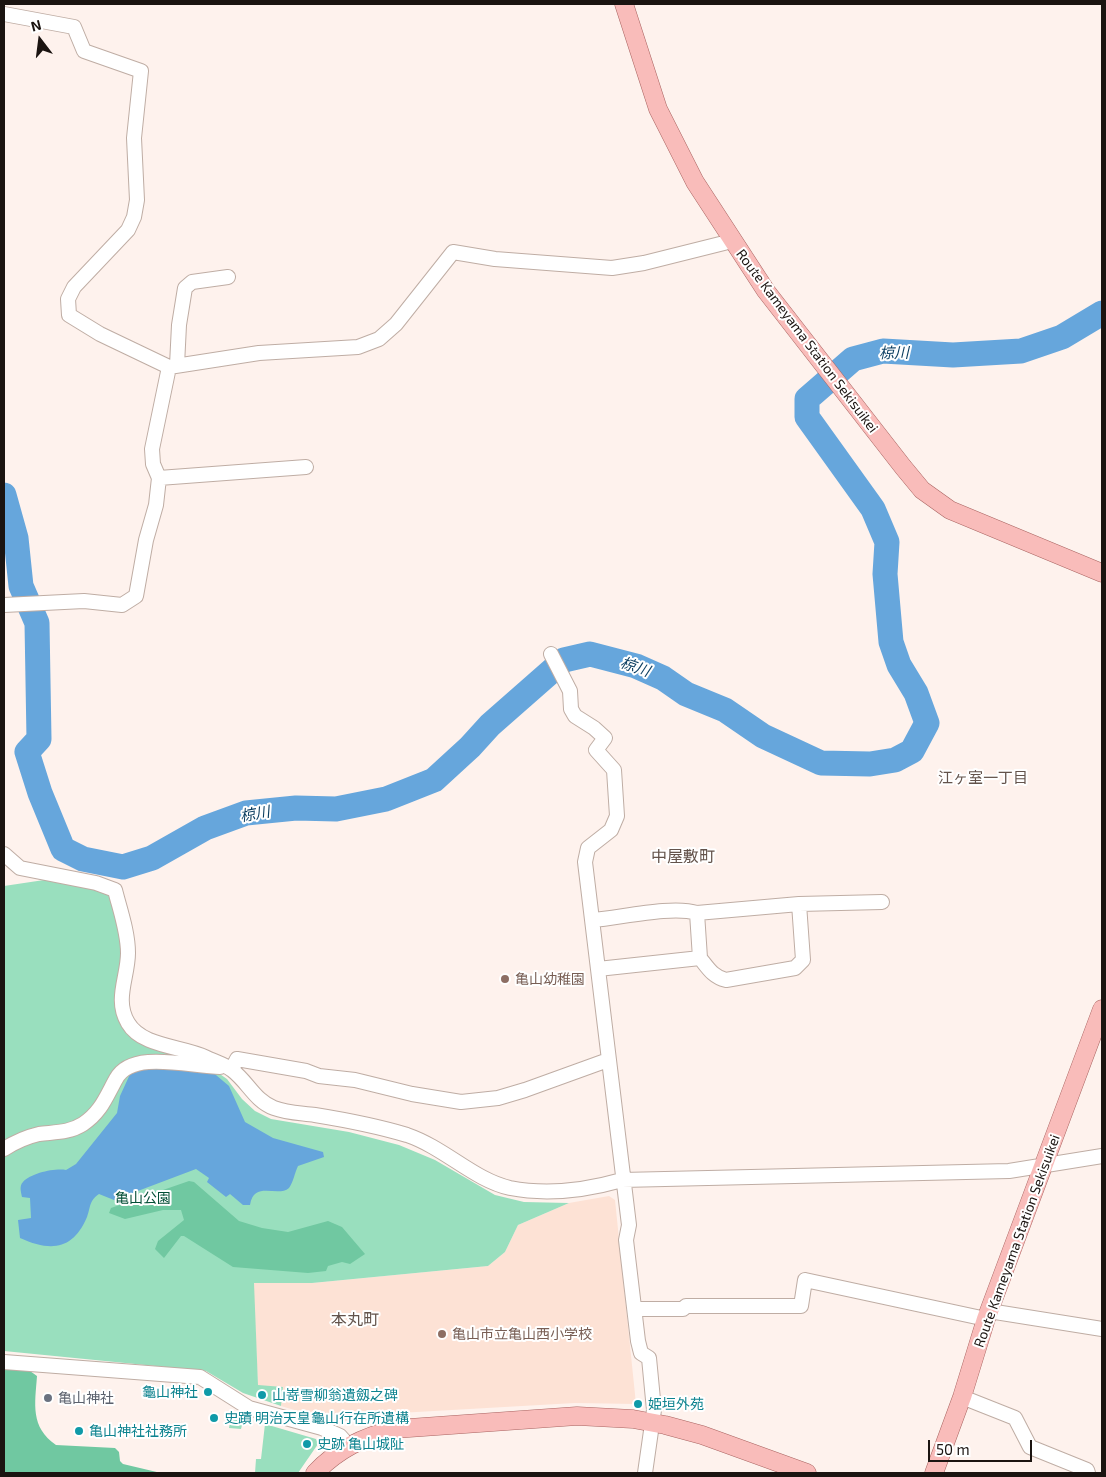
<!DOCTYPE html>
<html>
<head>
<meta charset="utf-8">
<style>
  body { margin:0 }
  #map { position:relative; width:1106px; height:1477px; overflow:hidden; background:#fef2ed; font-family:"Exo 2",sans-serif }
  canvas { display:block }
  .frame { position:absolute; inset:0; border:5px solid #1b1411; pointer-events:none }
  .north { position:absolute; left:15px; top:15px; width:50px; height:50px; -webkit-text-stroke:4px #fff; paint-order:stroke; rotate:345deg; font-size:14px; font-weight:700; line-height:20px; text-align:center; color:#1b1411 }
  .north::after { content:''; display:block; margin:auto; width:18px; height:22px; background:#1b1411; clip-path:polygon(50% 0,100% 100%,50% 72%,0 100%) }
  .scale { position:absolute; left:928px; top:1440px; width:104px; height:22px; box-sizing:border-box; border:2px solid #1b1411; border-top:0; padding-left:6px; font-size:15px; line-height:18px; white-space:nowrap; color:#1b1411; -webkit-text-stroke:4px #fff; paint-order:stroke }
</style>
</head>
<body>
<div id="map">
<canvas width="1106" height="1477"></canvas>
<div class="frame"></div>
<div class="north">N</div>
<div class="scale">50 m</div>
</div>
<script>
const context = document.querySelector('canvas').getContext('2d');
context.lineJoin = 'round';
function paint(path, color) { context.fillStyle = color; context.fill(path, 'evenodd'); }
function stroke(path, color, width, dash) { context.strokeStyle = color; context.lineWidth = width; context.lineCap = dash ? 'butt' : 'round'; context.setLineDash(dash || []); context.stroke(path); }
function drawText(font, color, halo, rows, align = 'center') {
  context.font = font + ' "Exo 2","Noto Sans JP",sans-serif'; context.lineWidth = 4; context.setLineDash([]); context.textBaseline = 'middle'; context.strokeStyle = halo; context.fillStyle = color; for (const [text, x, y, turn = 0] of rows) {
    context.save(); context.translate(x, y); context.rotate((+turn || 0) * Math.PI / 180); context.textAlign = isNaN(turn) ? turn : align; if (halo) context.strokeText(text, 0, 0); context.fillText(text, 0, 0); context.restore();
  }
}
const built = new Path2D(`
  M609 1196 615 1200 636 1404 575 1403 399 1413 367 1421 328 1420 281 1406 283 1388 258 1386 253 1283H312L488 1266 505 1252 518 1225 569 1203Z`);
const green = new Path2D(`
  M44 880 94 887 111 897 121 931 123 1025 201 1061 227 1079 242 1099 255 1111 271 1119 349 1132 399 1145 435 1160 495 1195 524 1202 569 1203 518 1225 505 1252 488 1266 312 1283H254L258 1385 283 1387 281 1406 243 1393 206 1371 4 1351V886Z
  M232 1411 244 1417 241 1429 229 1428Z
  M265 1424 316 1439 318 1444 298 1473H255L256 1459H261Z`);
const forest = new Path2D(`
  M189 1181 194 1182 239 1221 262 1228 288 1232 328 1221 342 1227 365 1254 350 1264 342 1262 328 1266 326 1271 308 1273 233 1267 184 1236H181L164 1258 155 1249 158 1241 184 1220 181 1210H163L125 1219 109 1213 111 1208Z
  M4 1369 30 1371 37 1376C35 1404 30 1427 56 1445L115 1448 119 1452 120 1461 123 1464 161 1473H4Z`);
const water = new Path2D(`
  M148 1066 210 1070 229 1086 245 1122 273 1138 323 1152 324 1157 298 1166C295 1172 293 1183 289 1188 278 1198 254 1180 250 1205H243L230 1194 226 1197 207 1182 209 1178 196 1169 114 1200 99 1194C89 1201 91 1206 87 1217 73 1250 51 1252 20 1238L18 1220 31 1218 30 1198 22 1197C21 1192 19 1186 23 1182 31 1173 55 1168 66 1170L76 1164 117 1113 120 1096 131 1072Z`);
const river = new Path2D(`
  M4 495 16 538 21 586 37 623 39 739 27 752 40 793 63 849 83 859 123 867 152 858 205 828 246 813 296 808 336 809 386 799 434 780 470 747 490 725 564 660 590 654 636 666 663 678 686 694 725 710 763 736 821 763 870 764 895 760 912 751 927 723 916 693 899 665 891 642 885 574 887 542 873 509 807 417V399L853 359 883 351 953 355 1021 351 1062 337 1102 313`);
const minor = new Path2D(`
  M4 14 74 27 84 51 141 71 134 138 137 200 134 217 128 230 74 287 68 299 69 315 100 334 169 367 259 353 358 347 379 339 396 324 453 252 495 259 612 268 644 263 732 241
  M177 365 179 325 185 288 192 282 228 277
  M159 478 306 467
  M4 605 84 601 122 605 136 596 146 540 156 505 159 478 153 464 152 449 169 367
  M551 654 570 691 571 709 575 716 594 728 605 738 596 750 614 770 617 816 611 830 588 848 585 862 629 1225 626 1240 638 1341 641 1353 649 1358 654 1410 645 1473
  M4 854 20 868 96 883 115 890C120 910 128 932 128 953 128 977 114 1000 128 1023 142 1047 182 1046 205 1057 213 1061 226 1065 232 1070 248 1082 255 1101 274 1108 287 1113 301 1113 315 1115 346 1120 377 1126 407 1135 445 1148 474 1180 510 1188 546 1195 587 1190 622 1180L1009 1171 1102 1156
  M697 913 700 958
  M593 920C620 918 672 905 697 913L799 904 882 902
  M598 969 700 958C708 968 713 977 726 980L795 968 803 960 799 904
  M232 1069 237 1059 306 1071 319 1076 355 1080 412 1094 461 1102 498 1098 525 1090 608 1060
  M4 1149C15 1142 26 1137 39 1134 54 1132 69 1133 83 1124 101 1112 106 1097 116 1079 132 1049 191 1067 220 1067
  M636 1309H683L686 1306H801L805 1280 986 1319
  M989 1311 1102 1329
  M4 1362 200 1377 249 1408 322 1428 340 1436 348 1445
  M962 1397 1015 1418 1030 1447 1087 1470 1088 1473`);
const major = new Path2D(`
  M624 4 658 109 695 182 766 291 903 467 922 490 950 510 1102 573
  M315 1473C338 1449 363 1437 395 1429L577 1416 633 1419 665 1425 702 1435 807 1473
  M934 1473 962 1397 986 1319 1102 1009`);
const markers = [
  [505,979,5,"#8d6e63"],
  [442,1334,5,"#8d6e63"],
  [208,1392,5,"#0f9aa8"],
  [262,1395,5,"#0f9aa8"],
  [48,1398,5,"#6b7280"],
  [638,1404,5,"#0f9aa8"],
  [214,1418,5,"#0f9aa8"],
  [79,1431,5,"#0f9aa8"],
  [307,1444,5,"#0f9aa8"]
];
const streetNames = [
  ["Route Kameyama Station Sekisuikei",807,341,53],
  ["Route Kameyama Station Sekisuikei",1017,1241,-70]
];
const educationNames = [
  ["亀山幼稚園",515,979],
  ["亀山市立亀山西小学校",452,1334]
];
const parkNames = [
  ["亀山公園",143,1198]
];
const cultureNames = [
  ["龜山神社",198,1392,"right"],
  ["山嵜雪柳翁遺劔之碑",272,1395],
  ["姫垣外苑",648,1404],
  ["史蹟 明治天皇龜山行在所遺構",224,1418],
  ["亀山神社社務所",89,1431],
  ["史跡 亀山城阯",317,1444]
];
const worshipNames = [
  ["亀山神社",58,1398]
];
const waterNames = [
  ["椋川",894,353,-1],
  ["椋川",635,667,19],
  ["椋川",255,814,-10]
];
const neighbourhoodNames = [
  ["江ヶ室一丁目",983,778]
];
const quarterNames = [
  ["中屋敷町",683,857],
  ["本丸町",355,1320]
];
paint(built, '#fde2d5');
paint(green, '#99dfbe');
paint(forest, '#70c8a1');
paint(water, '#66a6dc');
stroke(river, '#66a6dc', 25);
stroke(minor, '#bfada4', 16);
stroke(major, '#a96461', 19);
stroke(minor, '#fff', 14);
stroke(major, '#f9bcba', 18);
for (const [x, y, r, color] of markers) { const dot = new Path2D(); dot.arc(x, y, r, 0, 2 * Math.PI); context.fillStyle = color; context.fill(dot); stroke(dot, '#fff', 2); }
drawText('14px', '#1b1411', '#fff', streetNames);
drawText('14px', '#785e54', '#fff', educationNames, 'left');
drawText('14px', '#024e36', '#fff', parkNames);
drawText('14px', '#0d838f', '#fff', cultureNames, 'left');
drawText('14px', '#5b616d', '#fff', worshipNames, 'left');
drawText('italic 15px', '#093c5f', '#fff', waterNames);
drawText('15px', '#63534b', '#fff', neighbourhoodNames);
drawText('16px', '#63534b', '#fff', quarterNames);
</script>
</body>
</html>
